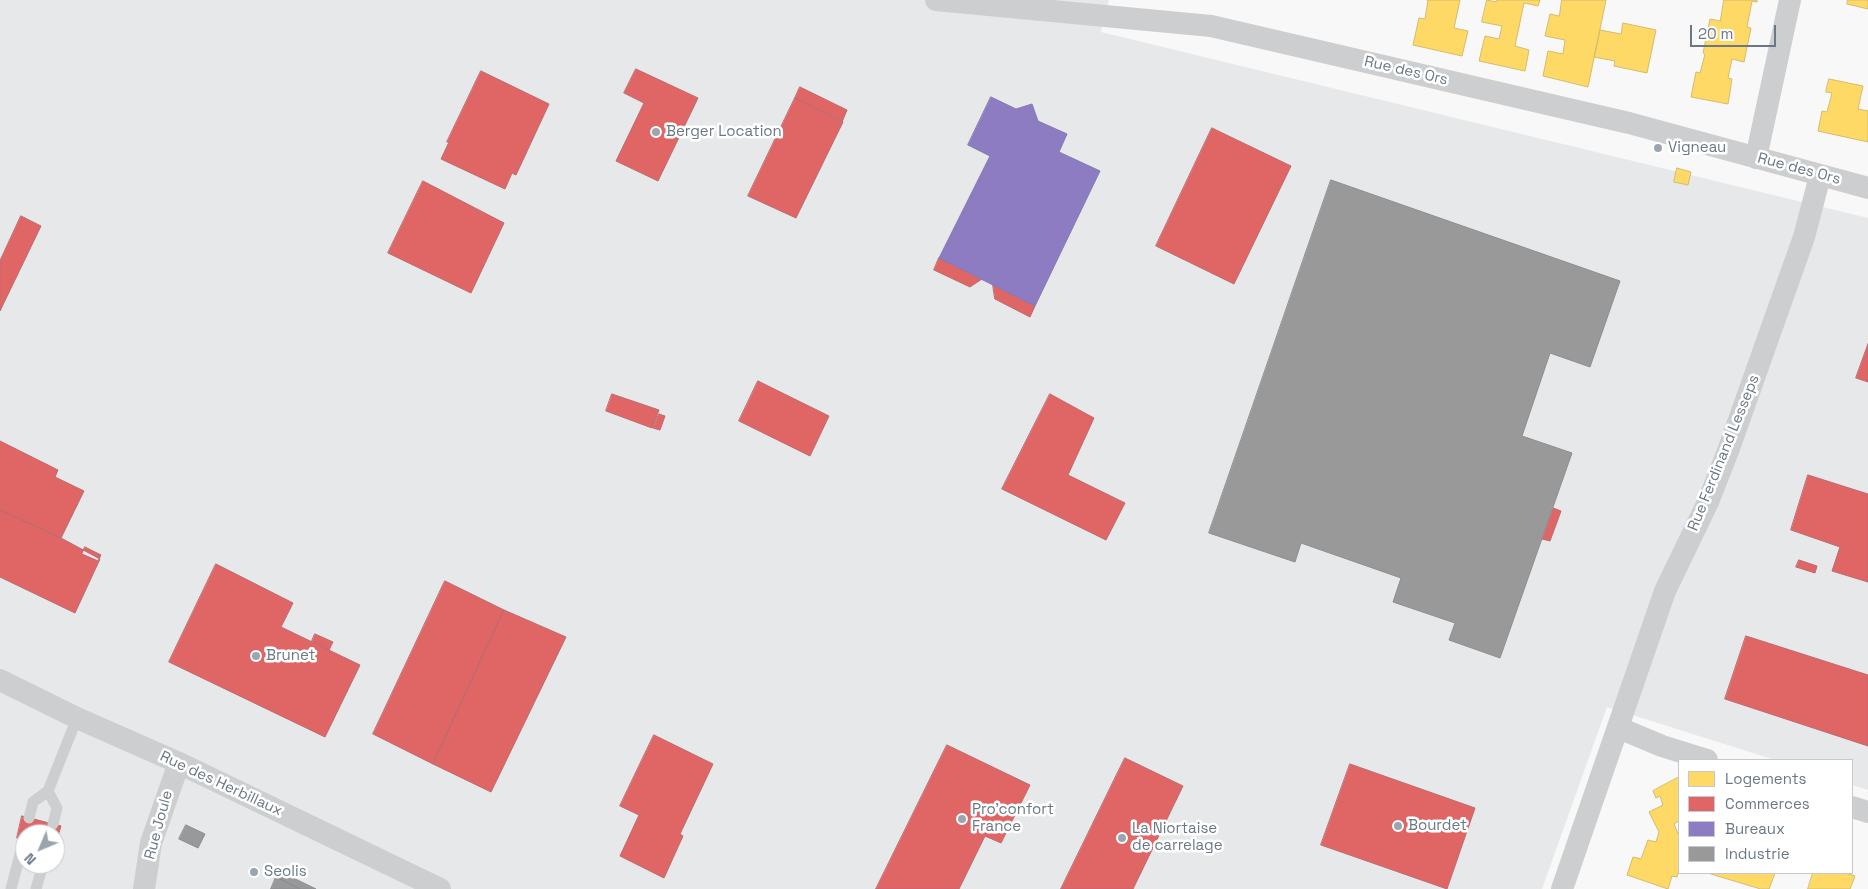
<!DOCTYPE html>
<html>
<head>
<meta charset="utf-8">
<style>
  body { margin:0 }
  #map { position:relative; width:1868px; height:889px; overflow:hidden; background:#f8f8f8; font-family:"Space Grotesk",sans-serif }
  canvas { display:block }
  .legend { position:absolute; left:1678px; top:759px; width:175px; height:115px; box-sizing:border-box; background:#fff; border:1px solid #c3c9cf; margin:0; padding:6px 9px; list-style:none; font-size:15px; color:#6a7886 }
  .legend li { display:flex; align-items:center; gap:10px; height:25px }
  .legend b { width:25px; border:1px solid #c3c9cf }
  .north { position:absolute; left:15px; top:824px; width:50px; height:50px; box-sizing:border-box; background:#fff; border:1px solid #c3c9cf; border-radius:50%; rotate:225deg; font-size:14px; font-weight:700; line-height:20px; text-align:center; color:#6a7886 }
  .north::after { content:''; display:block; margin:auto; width:18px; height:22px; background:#9ca5ae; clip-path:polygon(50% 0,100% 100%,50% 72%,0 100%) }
  .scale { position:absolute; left:1690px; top:25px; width:86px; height:22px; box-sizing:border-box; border:2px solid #6a7886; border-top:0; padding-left:6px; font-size:15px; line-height:18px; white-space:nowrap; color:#6a7886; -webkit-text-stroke:4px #fff; paint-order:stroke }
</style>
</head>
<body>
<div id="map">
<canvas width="1868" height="889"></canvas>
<ul class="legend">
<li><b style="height:14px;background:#ffd966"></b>Logements</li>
<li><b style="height:14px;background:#e06666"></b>Commerces</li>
<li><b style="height:14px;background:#8e7cc3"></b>Bureaux</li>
<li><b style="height:14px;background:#999"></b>Industrie</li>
</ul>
<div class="north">N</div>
<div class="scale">20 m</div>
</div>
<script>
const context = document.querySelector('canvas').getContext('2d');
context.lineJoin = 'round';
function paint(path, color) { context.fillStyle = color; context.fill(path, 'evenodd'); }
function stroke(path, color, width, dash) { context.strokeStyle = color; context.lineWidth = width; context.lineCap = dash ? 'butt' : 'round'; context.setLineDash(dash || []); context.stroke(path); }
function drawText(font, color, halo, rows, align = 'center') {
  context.font = font + ' "Space Grotesk",sans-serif'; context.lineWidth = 5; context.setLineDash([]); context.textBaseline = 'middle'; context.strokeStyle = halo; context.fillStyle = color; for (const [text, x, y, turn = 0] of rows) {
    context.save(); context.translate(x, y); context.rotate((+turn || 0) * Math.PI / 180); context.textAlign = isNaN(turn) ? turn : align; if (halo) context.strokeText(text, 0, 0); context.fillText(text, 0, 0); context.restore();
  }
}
const built = new Path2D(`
  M0 0H1109L1101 32 1868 218V790L1852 785V760H1775L1607 707 1542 889H0ZM25 834H55V864H25Z`);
const homes = new Path2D(`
  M1427 0H1460L1454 28 1468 31 1462 56 1413 45 1419 18 1425 19 1428 0Z
  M1487 0 1496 2 1497 0H1540L1538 6 1524 3 1515 46 1529 50 1525 71 1479 61 1485 36 1499 39 1502 26 1482 22Z
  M1562 0H1606L1588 87 1543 76 1548 51 1563 54 1565 40 1545 36 1550 14 1559 16Z
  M1724 0H1757V2L1752 1 1747 27 1751 28 1744 62 1732 59 1728 78 1732 79 1728 104 1691 97 1696 72 1700 73 1705 54 1703 53 1710 19 1720 21Z
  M1848 0H1868V9L1847 4Z
  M1623 23 1656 30 1647 73 1614 66 1615 61 1594 57 1600 30 1621 34Z
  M1829 79 1863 86 1858 109 1868 111V142L1818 131 1822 111 1827 112 1832 93 1826 92Z
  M1677 168 1691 172 1688 185 1674 182Z
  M1679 777V821L1674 824 1679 836V870L1677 877 1672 876 1668 889 1627 875 1633 857 1641 859 1648 840 1656 842 1659 832 1649 812 1663 805 1660 796 1656 798 1653 791Z
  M1708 873H1775L1769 889H1761Z
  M1813 873H1845L1855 876 1850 889H1808Z`);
const shops = new Path2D(`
  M636 69 698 98 658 181 616 161 644 103 624 93Z
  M481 71 549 104 516 175 512 173 505 189 441 159 449 142H447Z
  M800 87 847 110 842 122 795 98Z
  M795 98 843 122 796 218 748 196Z
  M1212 128 1291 166 1234 284 1156 246Z
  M423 181 504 223 471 293 388 253Z
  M21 216 41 226 0 311V261Z
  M939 258 982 279 970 287 934 270Z
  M993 285 1035 306 1030 317 995 299Z
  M1868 344V382L1856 378Z
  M758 381 829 416 810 456 739 421Z
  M612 394 659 410 652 428 606 411Z
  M1050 394 1094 418 1068 475 1125 503 1106 540 1002 489Z
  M659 414 665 416 660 430 653 428Z
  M0 441 58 470 55 477 84 491 61 538 0 510Z
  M1808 475 1868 494V582L1832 571 1840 547 1791 530Z
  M1553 508 1561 511 1550 541 1542 539Z
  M0 510 61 538 100 559 75 613 0 577Z
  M85 547 101 555 98 561 82 554Z
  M1799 560 1817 566 1815 573 1796 567Z
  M216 564 293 603 281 627 360 665 325 737 169 662Z
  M445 581 504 610 433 764 373 734Z
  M504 610 566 637 491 792 433 764Z
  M315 634 333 642 329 650 312 641Z
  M1746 636 1868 675V746L1725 699Z
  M654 735 713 764 680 834 683 836 664 878 620 856 639 815 620 806Z
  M947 745 1030 785 1001 843 985 836 959 889H876Z
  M1125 758 1183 786 1133 889H1061Z
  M1350 764 1475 808 1447 889 1321 845Z
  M22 816 61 826 55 846V834H25V839L17 838Z`);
const offices = new Path2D(`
  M991 97 1016 109 1032 104 1038 121 1067 134 1059 152 1100 171 1035 306 939 258 990 156 968 145Z`);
const industry = new Path2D(`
  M1331 180 1620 281 1590 367 1550 353 1522 436 1572 453 1500 658 1449 640 1455 623 1393 602 1401 578 1301 543 1295 562 1209 533Z
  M186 825 205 834 198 848 179 839Z
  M279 871 316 889H300L276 877Z
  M276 877 300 889H271Z`);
const lane = new Path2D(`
  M48 791 77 718
  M29 818 33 802 48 791 57 808 53 824
  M11 889 24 839
  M36 889 43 864`);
const street = new Path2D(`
  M936 0 1211 26 1629 123 1868 188
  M1756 158 1790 0
  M0 680 77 718 179 763 440 889
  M1619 728 1662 746 1707 760
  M1852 807 1868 812
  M144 889 151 843 179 763
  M1562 889 1665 591 1708 502 1728 451 1804 237 1820 176`);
const markers = [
  [656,132,5,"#9ca5ae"],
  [1658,148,5,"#9ca5ae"],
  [256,656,5,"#9ca5ae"],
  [962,819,5,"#9ca5ae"],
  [1398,826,5,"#9ca5ae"],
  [1122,838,5,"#9ca5ae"],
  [254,872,5,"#9ca5ae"]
];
const streetNames = [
  ["Rue des Ors",1406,71,13],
  ["Rue des Ors",1799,169,15],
  ["Rue Ferdinand Lesseps",1724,453,-68],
  ["Rue des Herbillaux",221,784,25],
  ["Rue Joule",159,825,-75]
];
const poiNames = [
  ["Berger Location",666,132],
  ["Vigneau",1668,148],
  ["Brunet",266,656],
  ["Pro'confort",972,810],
  ["France",972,827],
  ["Bourdet",1408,826],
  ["La Niortaise",1132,829],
  ["de carrelage",1132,846],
  ["Seolis",264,872]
];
paint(built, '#e7e8e9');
paint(homes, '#ffd966');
stroke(homes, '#d2bc70', 1);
paint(shops, '#e06666');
stroke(shops, '#bd6b70', 1);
paint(offices, '#8e7cc3');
stroke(offices, '#837bb1', 1);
paint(industry, '#999');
stroke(industry, '#8b8f93', 1);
stroke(lane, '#cdcecf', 11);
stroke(street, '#cdcecf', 22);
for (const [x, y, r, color] of markers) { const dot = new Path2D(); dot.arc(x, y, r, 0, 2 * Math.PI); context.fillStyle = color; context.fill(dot); stroke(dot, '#fff', 2); }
drawText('15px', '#6a7886', '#fff', streetNames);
drawText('15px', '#6a7886', '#fff', poiNames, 'left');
</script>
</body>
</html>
